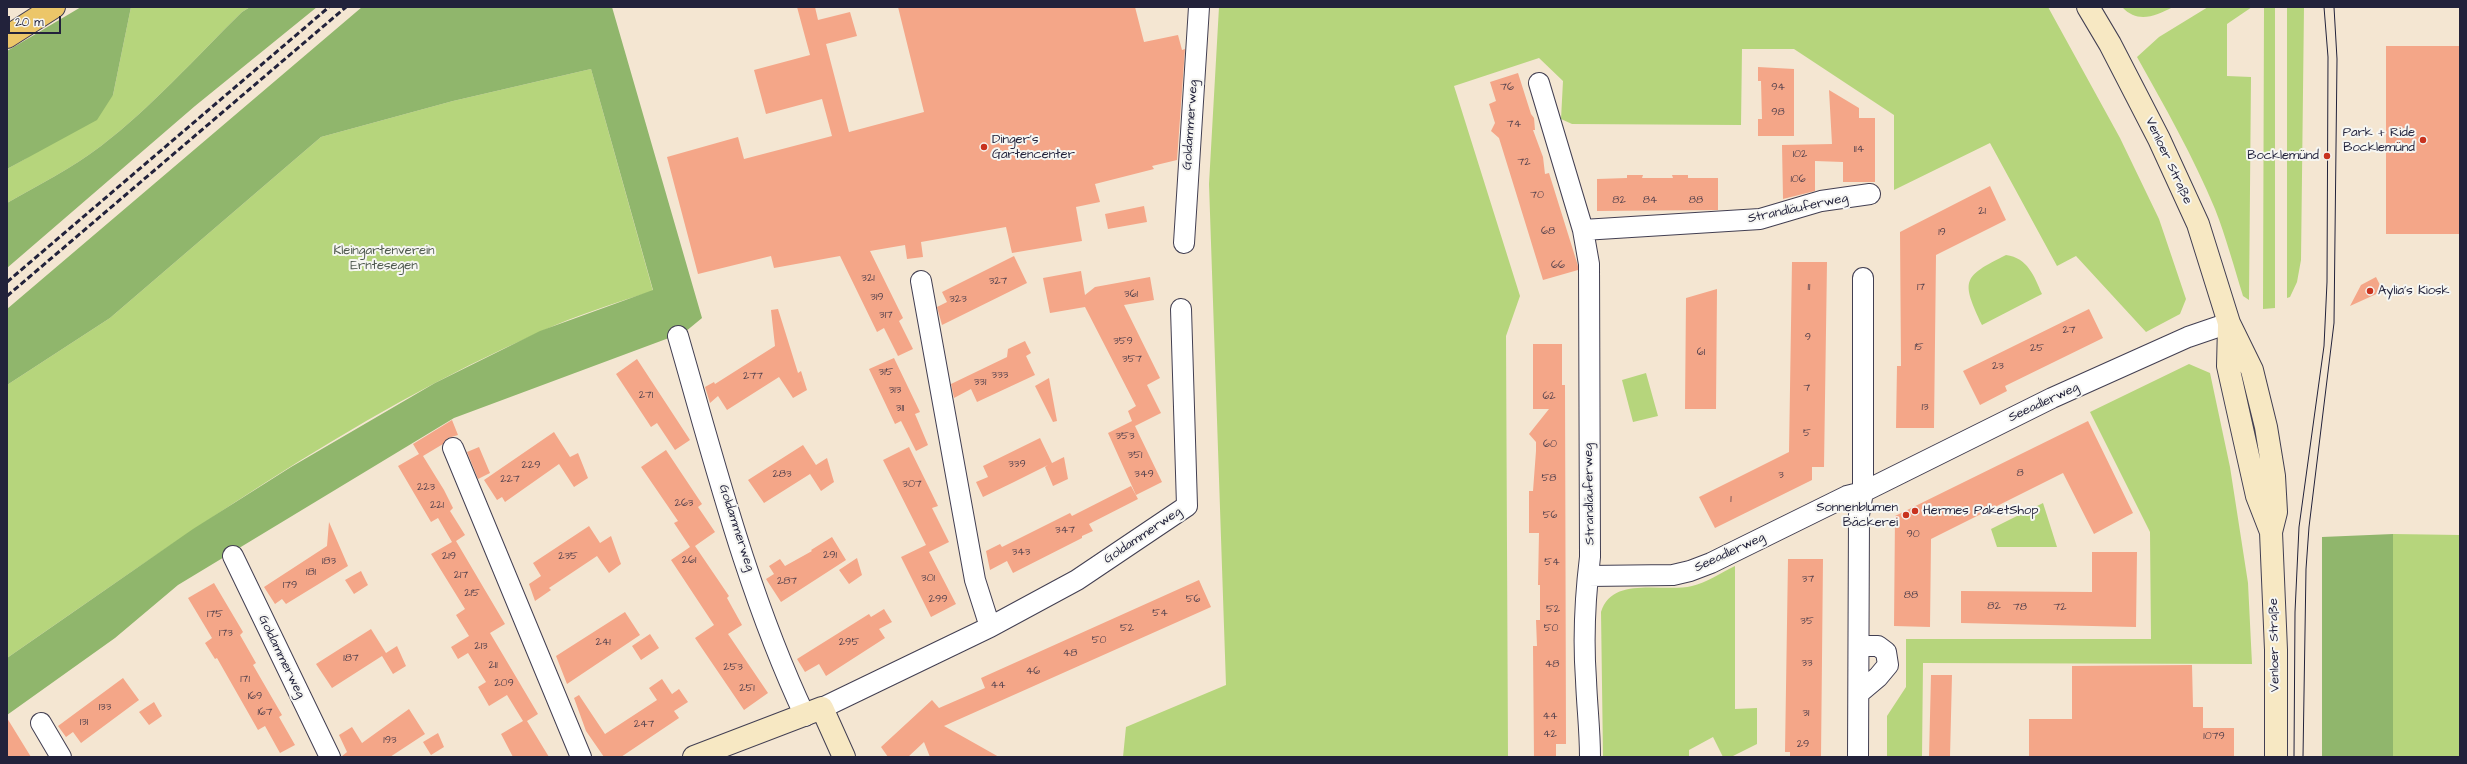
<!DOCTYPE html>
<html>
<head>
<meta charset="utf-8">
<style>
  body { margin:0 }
  #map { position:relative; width:2467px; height:764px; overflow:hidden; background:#f4e6d2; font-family:"Architects Daughter",sans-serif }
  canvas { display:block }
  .frame { position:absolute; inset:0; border:8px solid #22223b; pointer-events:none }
  .scale { position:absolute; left:8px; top:16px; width:53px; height:18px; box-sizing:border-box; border:2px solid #22223b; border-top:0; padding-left:5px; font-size:12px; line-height:14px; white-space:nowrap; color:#22223b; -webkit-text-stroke:3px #f6f6f2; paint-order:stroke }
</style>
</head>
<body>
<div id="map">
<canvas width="2467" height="764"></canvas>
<div class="frame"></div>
<div class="scale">20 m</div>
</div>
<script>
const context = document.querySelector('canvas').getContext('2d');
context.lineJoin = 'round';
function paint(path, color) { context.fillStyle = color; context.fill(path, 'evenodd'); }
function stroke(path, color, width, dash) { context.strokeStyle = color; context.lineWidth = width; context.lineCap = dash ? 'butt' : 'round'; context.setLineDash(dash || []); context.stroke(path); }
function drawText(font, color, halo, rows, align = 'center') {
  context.font = font + ' "Architects Daughter",sans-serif'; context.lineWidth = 4; context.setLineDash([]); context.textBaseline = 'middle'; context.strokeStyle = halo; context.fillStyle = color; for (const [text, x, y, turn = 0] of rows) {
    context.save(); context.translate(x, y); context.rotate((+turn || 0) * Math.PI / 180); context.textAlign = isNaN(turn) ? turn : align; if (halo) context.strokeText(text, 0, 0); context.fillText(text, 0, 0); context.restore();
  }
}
const green = new Path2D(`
  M131 7H250L242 12C196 57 152 107 101 146 72 168 39 185 7 203V169L25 159 113 95Z
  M1219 7H2048L2120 138 2159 219 2186 299 2180 314 2146 332 2076 256 2057 266 1990 143 1894 190V115L1794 49H1742L1741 125 1572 124 1561 119 1563 81 1539 58 1454 86 1520 296 1506 336 1508 757H1123L1126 727 1226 685 1209 184Z
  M2122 7H2173C2155 16 2138 24 2122 7Z
  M2208 7H2252L2227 24V76L2251 77 2249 300 2243 296C2234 267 2226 237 2215 209 2193 156 2165 107 2137 57L2159 37Z
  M2264 7H2275V308L2263 309Z
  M2287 7H2304L2301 260 2297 282 2290 297 2287 298Z
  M591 69 653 291C615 303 577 315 540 332 349 416 178 540 7 658V385L110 318 321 137 453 101Z
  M2006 255C2028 258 2034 276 2042 294L1982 325C1961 280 1962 277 2006 255Z
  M2189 364 2210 373 2230 467 2248 583 2252 664 1923 663 1922 757H1887V716L1906 687V639H2151L2150 532 2090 412Z
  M1646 373 1658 416 1633 422 1622 380Z
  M2043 503 2057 547H1997L1991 529Z
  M2393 534 2460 535V757H2393Z
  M1735 566V709L1757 708V744L1731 757H1723L1713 737 1689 750V757H1603L1601 612C1612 575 1664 593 1692 586 1706 583 1722 572 1735 566Z`);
const forest = new Path2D(`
  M81 7H131L113 95 97 120 7 169V51Z
  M250 7H317L195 106 7 268V203C39 185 72 168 101 146 152 107 196 57 242 12Z
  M362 7H612L702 318 685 332 454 418 178 585 115 638 7 715V658L193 529 291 467 435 383 540 331 653 290 591 69 453 101 321 137 110 318 7 385V309Z
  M2393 534V757H2322V537Z`);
const building = new Path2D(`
  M797 7H815L818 20 850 12 857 36 826 44 849 132 924 112 898 7H1135L1144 42 1178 35 1182 50 1185 49 1177 160 1152 166 1154 169 1095 184 1100 202 1076 207 1082 241 1012 253 1006 227 921 242 923 257 907 259 905 245 870 251 903 318 899 321 913 349 898 356 884 328 877 332 840 256 774 268 771 256 698 274 667 157 738 137 744 159 832 136 822 99 766 114 754 70 810 55Z
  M2386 46H2460V234H2386Z
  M1758 67 1794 69V136H1758V119H1762L1761 81H1758Z
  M1518 73 1531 114 1534 118 1535 130H1533L1543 157 1545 174 1549 173 1578 266V270L1543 280 1499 138 1491 131 1495 123 1489 104 1496 101 1490 82Z
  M1829 90 1859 108V118H1875V182H1843V162L1815 161V191L1783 199 1782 145 1832 144Z
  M1627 175H1643L1642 178H1673L1672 175H1688V178H1718V210L1597 211V179L1627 178Z
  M1990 186 2006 220 1936 255 1934 428H1896L1897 366H1901L1900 232Z
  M1144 206 1147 222 1108 229 1105 214Z
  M1014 256 1027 283 942 325 937 307 947 302 942 292Z
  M1792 262H1827L1824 467H1812V480L1715 528 1699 497 1789 452Z
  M1081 271 1085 295 1095 287 1150 277 1154 300 1124 305 1160 378 1147 385 1161 413 1135 426 1162 482 1136 495 1108 433 1132 421 1128 411 1136 406 1085 307 1050 313 1043 278Z
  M2376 277 2383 291 2350 306 2361 285Z
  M1717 289 1716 409H1685L1686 298Z
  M778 309 798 373 801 371 807 390 793 398 779 377 727 410 718 396 710 403 705 387 714 382 715 384 775 346 771 310Z
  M2089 309 2103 338 2005 386 2007 391 1980 405 1963 371Z
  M1025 341 1031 353 1026 356 1035 375 977 402 971 389 954 398 951 384 1007 357 1008 349Z
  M1533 344H1562V385H1565L1566 744H1556V757H1534L1533 646H1537L1536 620H1540V585H1538L1539 533H1529V491H1533L1536 451V442L1529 434 1549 409H1533Z
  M894 358 920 412 915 414 928 445 916 451 901 421 895 424 869 369Z
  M637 359 690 440 675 450 657 423 651 427 616 374Z
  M1049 378 1057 421 1053 422 1035 386Z
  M452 420 458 435 448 438 443 444 423 456 444 490 453 508 450 511 465 535 456 541 505 624 490 633 538 714 527 721 549 757H513L501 734 523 721 507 695 489 706 478 687 486 682 468 653 458 659 451 647 469 636 456 615 465 609 431 554 452 542 438 518 431 522 398 466 419 454 413 444Z
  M2088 421 2133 513 2094 534 2063 473 1931 539 1930 627 1894 626 1895 516Z
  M554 432 570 457 578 453 588 478 574 487 559 464 505 502 502 497 497 500 484 480Z
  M1040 438 1052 463 1064 457 1068 479 1053 486 1045 467 1048 465 1014 482 983 497 976 482 988 477 983 466Z
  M803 445 816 465 827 458 834 482 821 491 810 474 764 503 748 480Z
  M479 447 490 473 478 479 467 452Z
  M909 447 938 506 932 508 949 542 929 552 956 604 931 617 901 557 926 545 883 460Z
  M666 450 702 504 698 507 715 532 695 546 729 596 727 598 742 625 728 634 768 693 744 710 695 638 714 625 671 560 690 547 674 523 678 521 641 467Z
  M1131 486 1138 499 1089 524 1093 531 1082 536V538L1013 573 1007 561 990 570 986 551 1000 544 1002 547 1070 513 1072 516Z
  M329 522 348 566 286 604 282 599 275 604 264 587 327 546Z
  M589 526 600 543 611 536 621 564 609 573 597 556 549 588 551 590 535 601 529 584 541 576 533 563Z
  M832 537 846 560 781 602 766 579 774 574 769 566 780 559 785 566 812 551 811 550Z
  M2092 552H2137L2136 627 1961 623V591L2092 592Z
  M857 558 862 575 849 584 839 570Z
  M1788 559H1823L1821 757H1790V752H1785Z
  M361 571 368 585 354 594 345 580Z
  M1199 580 1211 607 944 726 999 757H930L924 742 908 757H888L881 747 932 700 939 708 985 688 981 678Z
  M214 583 243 632 240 635 256 663 253 665 282 715 279 717 295 745 280 753 265 726 258 730 217 658 215 659 205 643 212 638 188 598Z
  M884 609 892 622 879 629 885 638 826 676 819 664 805 672 797 659 869 614 871 617Z
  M625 612 640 635 567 684 556 656Z
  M371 629 386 653 397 646 406 666 393 674 382 656 332 688 316 664Z
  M650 634 659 648 641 660 632 646Z
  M2192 665 2193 707H2203V728H2234V757H2029V719H2072V666Z
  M1931 675H1952L1950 757H1929Z
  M123 678 139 700 81 743 73 732 66 737 58 726Z
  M662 679 672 694 679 689 688 702 674 711 679 718 621 757H604L586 731 574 698 579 695 605 734 657 700 649 688Z
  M154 702 162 716 149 725 139 712Z
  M409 709 425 734 390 757H341L347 752 339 735 352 727 362 743Z
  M7 718 31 757H7Z
  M438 733 444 747 431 755 423 742Z`);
const street = new Path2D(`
  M1539 83 1583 230 1589 264 1590 557C1585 598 1583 639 1586 680 1587 707 1590 730 1590 757
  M1583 230 1760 219 1821 201 1870 194
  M1184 243 1199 7
  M921 281 975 580 990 627
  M678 336C715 464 748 595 805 716
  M453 448 581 757
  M233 556 330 757
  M1588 576 1673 575 1690 571 1711 563 1847 496 1863 492 2052 398 2188 337 2229 323
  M1859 693 1878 677 1888 665 1886 652 1878 646H1860
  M822 708 990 627 1077 580 1187 506 1181 309
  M41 723 61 757
  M1858 757 1859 515 1863 492V278`);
const secondary = new Path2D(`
  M2088 7 2110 44 2159 139 2198 224 2229 323 2252 370 2266 427 2274 476 2276 512 2271 532 2276 650V757
  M2229 326 2228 366 2257 496 2271 532
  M694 757 822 708 844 757`);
const primary = new Path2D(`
  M7 37 54 7`);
const tram = new Path2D(`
  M2294 757 2295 612 2299 527 2324 346 2327 282 2328 57 2324 7
  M2303 757 2306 569 2309 527 2334 323 2337 59 2334 7`);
const rail = new Path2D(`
  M7 282 329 7
  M7 296 346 7`);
const markers = [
  [2423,140,4,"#c8321e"],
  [984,147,4,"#c8321e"],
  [2327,156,4,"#c8321e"],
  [2370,291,4,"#c8321e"],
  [1915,511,4,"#c8321e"],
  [1906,515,4,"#c8321e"]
];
const numberNames = [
  ["76",1507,88],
  ["94",1778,88],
  ["98",1778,113],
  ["74",1514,125],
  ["114",1859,150],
  ["102",1800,155],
  ["72",1524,163],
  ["106",1798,180],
  ["70",1537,196],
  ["82",1619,201],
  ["84",1650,201],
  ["88",1696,201],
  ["21",1982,212],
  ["68",1548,232],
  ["19",1942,233],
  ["66",1558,266],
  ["321",868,279],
  ["327",998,282],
  ["11",1809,288],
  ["17",1921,288],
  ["361",1131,295],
  ["319",877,298],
  ["323",958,300],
  ["317",886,316],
  ["27",2069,331],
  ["9",1808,338],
  ["359",1123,342],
  ["15",1919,348],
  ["25",2037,349],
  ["61",1701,353],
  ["357",1132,360],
  ["23",1998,367],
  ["315",886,373],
  ["333",1000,376],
  ["277",753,377],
  ["331",980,383],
  ["7",1807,389],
  ["313",895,391],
  ["271",646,396],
  ["62",1549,397],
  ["13",1925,408],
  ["311",900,409],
  ["5",1807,434],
  ["353",1125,437],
  ["60",1550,445],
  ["351",1135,456],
  ["339",1017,465],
  ["229",531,466],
  ["8",2020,474],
  ["283",782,475],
  ["349",1144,475],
  ["3",1781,476],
  ["58",1549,479],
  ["227",510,480],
  ["307",912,485],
  ["223",426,488],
  ["1",1731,500],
  ["263",684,504],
  ["221",437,506],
  ["56",1550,516],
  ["347",1065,531],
  ["90",1913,535],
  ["343",1021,553],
  ["291",830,556],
  ["219",449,557],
  ["235",568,557],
  ["261",689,561],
  ["183",329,562],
  ["54",1552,563],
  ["181",311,573],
  ["217",461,576],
  ["301",928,579],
  ["37",1808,580],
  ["287",787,582],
  ["179",290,586],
  ["215",472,594],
  ["88",1911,596],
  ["299",938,600],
  ["56",1193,600],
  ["82",1994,607],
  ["78",2020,608],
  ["72",2060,608],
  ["52",1553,610],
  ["54",1160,614],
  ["175",215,615],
  ["35",1807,622],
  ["52",1127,629],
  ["50",1551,629],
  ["173",226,634],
  ["50",1099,641],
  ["241",603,643],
  ["295",849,643],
  ["213",481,647],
  ["48",1070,654],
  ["187",351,659],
  ["33",1807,664],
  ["48",1552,665],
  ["211",493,666],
  ["253",733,668],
  ["46",1033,672],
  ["171",245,680],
  ["209",504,684],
  ["44",998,686],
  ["251",747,689],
  ["169",255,697],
  ["133",105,708],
  ["167",265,713],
  ["31",1806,714],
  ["44",1550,717],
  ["131",84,723],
  ["247",644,725],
  ["42",1550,735],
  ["1079",2214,737],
  ["193",390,741],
  ["29",1803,745]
];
const streetNames = [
  ["Goldammerweg",1191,125,-86],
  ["Venloer Straße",2168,161,65],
  ["Strandläuferweg",1798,209,-12],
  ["Seeadlerweg",2044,403,-25],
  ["Strandläuferweg",1590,494,-91],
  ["Goldammerweg",736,528,72],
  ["Goldammerweg",1143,536,-34],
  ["Seeadlerweg",1730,553,-25],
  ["Venloer Straße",2275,645,-91],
  ["Goldammerweg",281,657,64]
];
const poiNames = [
  ["Park + Ride",2415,133],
  ["Bocklemünd",2415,148],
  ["Dinger's",992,140,"left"],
  ["Gartencenter",992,155,"left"],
  ["Bocklemünd",2319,156],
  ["Aylia's Kiosk",2378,291,"left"],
  ["Sonnenblumen",1898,508],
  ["Bäckerei",1898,523],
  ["Hermes PaketShop",1923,511,"left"]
];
const parkNames = [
  ["Kleingartenverein",384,251],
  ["Erntesegen",384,266]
];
paint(green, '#b6d57c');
paint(forest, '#90b66c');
paint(building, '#f4a688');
stroke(street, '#423f52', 22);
stroke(secondary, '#423f52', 24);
stroke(primary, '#423f52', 24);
stroke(street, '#fff', 20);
stroke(secondary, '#f7e8c3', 22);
stroke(primary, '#ecc669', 22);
stroke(tram, '#22223b', 1);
stroke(rail, '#22223b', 3, [6, 3]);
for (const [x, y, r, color] of markers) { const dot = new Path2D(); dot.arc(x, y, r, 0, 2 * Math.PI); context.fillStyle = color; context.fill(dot); stroke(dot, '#f6f6f2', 1.5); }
drawText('11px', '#56434e', null, numberNames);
drawText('13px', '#22223b', '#f6f6f2', streetNames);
drawText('13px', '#22223b', '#f6f6f2', poiNames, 'right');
drawText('13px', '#4e584e', '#f6f6f2', parkNames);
</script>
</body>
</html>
